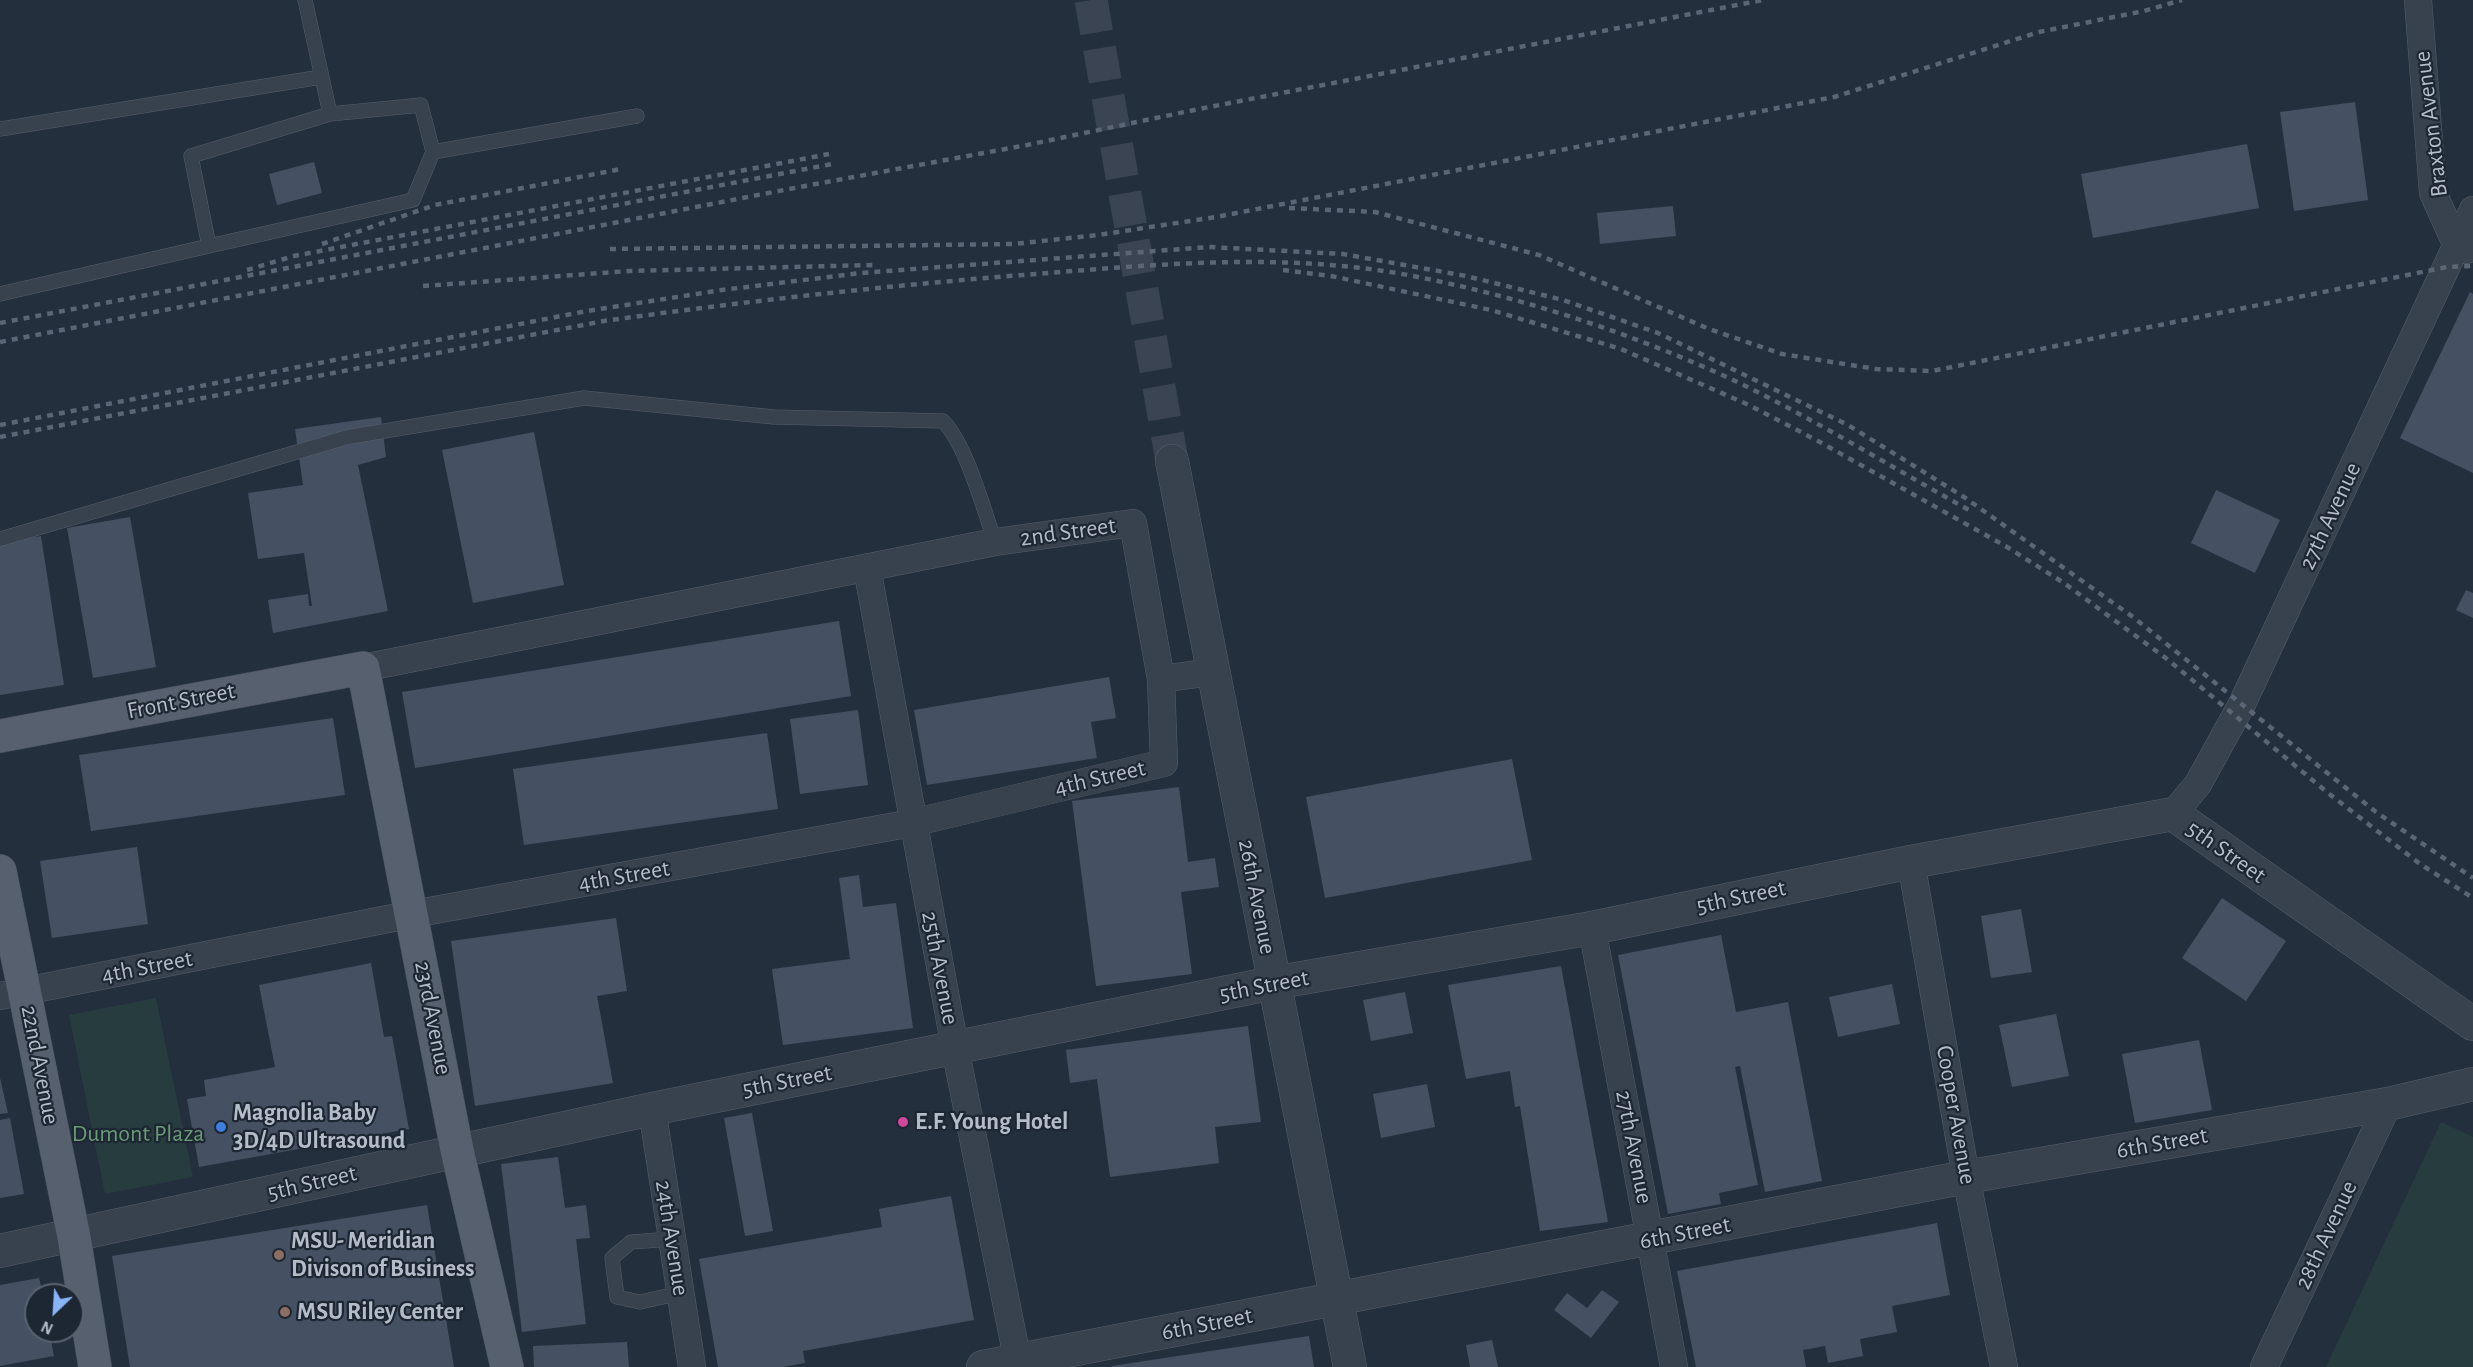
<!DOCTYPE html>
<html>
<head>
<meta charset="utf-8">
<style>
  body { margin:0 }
  #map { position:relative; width:2473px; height:1367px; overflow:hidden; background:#242f3e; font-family:"Alegreya Sans",sans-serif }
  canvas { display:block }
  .north { position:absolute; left:24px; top:1283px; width:60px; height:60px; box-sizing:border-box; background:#1d2633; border:2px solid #59626f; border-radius:50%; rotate:205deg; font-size:16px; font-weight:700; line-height:24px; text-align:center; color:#b4bcc9 }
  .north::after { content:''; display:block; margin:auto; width:21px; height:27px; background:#8ab4f8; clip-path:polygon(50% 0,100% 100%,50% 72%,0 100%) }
</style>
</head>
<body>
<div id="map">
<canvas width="2473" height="1367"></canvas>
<div class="north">N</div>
</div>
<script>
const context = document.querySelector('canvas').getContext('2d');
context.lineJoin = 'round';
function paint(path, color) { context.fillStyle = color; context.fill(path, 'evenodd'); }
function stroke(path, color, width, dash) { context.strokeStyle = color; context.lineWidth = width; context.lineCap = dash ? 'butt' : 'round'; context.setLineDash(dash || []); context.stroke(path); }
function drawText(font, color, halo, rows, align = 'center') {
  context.font = font + ' "Alegreya Sans",sans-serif'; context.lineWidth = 4.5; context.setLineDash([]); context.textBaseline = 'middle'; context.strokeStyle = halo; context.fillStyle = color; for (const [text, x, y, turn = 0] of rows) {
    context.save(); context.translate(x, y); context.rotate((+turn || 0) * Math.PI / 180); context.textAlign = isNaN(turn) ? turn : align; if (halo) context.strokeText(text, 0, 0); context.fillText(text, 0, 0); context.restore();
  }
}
const green = new Path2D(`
  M156 998 193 1177 105 1194 69 1015Z
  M2441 1122 2473 1137V1367H2326Z`);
const building = new Path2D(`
  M2355 102 2368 200 2294 211 2280 112Z
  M2247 144 2259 208 2093 238 2081 174Z
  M314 162 322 193 277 205 269 174Z
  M1673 206 1676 236 1600 244 1597 213Z
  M2470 292 2473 294V473L2400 438Z
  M381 417 386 457 358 465 388 611 273 633 268 600 308 594 309 606H312L304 553 258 559 248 493 303 485 295 429Z
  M534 432 564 585 473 603 442 450Z
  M2216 490 2280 520 2255 573 2191 543Z
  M130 517 156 667 93 678 67 528Z
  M41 536 64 685 0 695V542Z
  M2466 590 2473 593V618L2456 610Z
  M839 621 851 696 415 768 402 692Z
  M1109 677 1116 718 1091 722 1097 758 927 785 914 710Z
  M858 710 868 785 800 794 790 719Z
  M333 718 345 795 91 831 79 755Z
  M767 733 778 809 524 845 513 769Z
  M1512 759 1532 860 1325 898 1306 797Z
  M1179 787 1188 862 1215 858 1219 887 1181 892 1192 974 1096 986 1072 801Z
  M137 847 148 924 52 938 40 861Z
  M859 875 863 907 896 903 913 1028 783 1045 772 969 850 959 839 878Z
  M2222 898 2286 941 2246 1001 2182 958Z
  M2021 909 2032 972 1991 978 1981 916Z
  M616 918 627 991 597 996 613 1083 475 1106 451 941Z
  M1721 935 1736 1012 1788 1002 1822 1181 1765 1192 1740 1066 1735 1067 1758 1185 1719 1193 1721 1204 1668 1214 1618 955Z
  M371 963 384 1037 392 1036 409 1129 199 1167 187 1099 206 1096 204 1080 275 1067 259 985Z
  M1561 966 1608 1222 1540 1231 1520 1106 1515 1107 1510 1071 1466 1079 1448 985Z
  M1892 984 1900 1024 1838 1037 1829 997Z
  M1405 992 1413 1033 1371 1041 1363 1000Z
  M2056 1014 2069 1076 2012 1087 1999 1025Z
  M1248 1026 1261 1122 1215 1127 1219 1163 1110 1177 1097 1079 1070 1083 1066 1050Z
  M2199 1040 2212 1110 2135 1123 2122 1054Z
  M0 1078 8 1113 0 1114Z
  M1427 1084 1435 1127 1381 1138 1373 1094Z
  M752 1113 773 1231 745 1236 724 1118Z
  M10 1118 24 1194 0 1198V1120Z
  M558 1157 565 1208 586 1205 590 1238 576 1239 586 1324 522 1332 501 1164Z
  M951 1196 974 1320 803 1351 805 1363 783 1367H718L699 1259 882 1227 879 1209Z
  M427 1205 454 1367H130L112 1256Z
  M1937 1223 1950 1295 1892 1306 1897 1332 1860 1339 1863 1356 1828 1363 1825 1346 1803 1350 1806 1367H1696L1677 1271Z
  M39 1278 43 1295H36V1331H49L54 1356 0 1366V1285Z
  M1602 1290 1619 1302 1591 1338 1554 1310 1567 1293 1587 1308Z
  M1309 1336 1314 1367H1112V1366Z
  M1492 1340 1498 1367H1470L1466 1345Z
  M627 1342 629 1367H534L533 1346Z`);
const tertiaryTunnel = new Path2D(`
  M1091 0 1172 461`);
const service = new Path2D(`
  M305 0 330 114
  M421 105 433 152 413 200 209 246 191 156 330 114Z
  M0 129 321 77
  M433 152 637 116
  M0 294 209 246
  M0 539 348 437 584 398 774 417 943 421C966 444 984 510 995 542
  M672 1239 631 1242 612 1258 617 1297 640 1302 681 1293`);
const minor = new Path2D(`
  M2418 0 2433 193 2457 246 2466 250
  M867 568 955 1048 1019 1367
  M1161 679 1212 672
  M2173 814 2198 784 2242 704 2473 210
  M1911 862 1966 1177 2004 1367
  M1592 928 1674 1367
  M0 996 413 914 912 823 1164 763 1161 679 1133 523 995 542 363 668
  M652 1109 692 1367
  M2264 1367 2388 1104`);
const tertiary = new Path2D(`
  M1172 461 1350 1367
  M0 1251 652 1109 1273 983 1592 928 1911 862 2173 814 2473 1024
  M983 1367 1966 1177 2388 1104 2473 1084`);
const primary = new Path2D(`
  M0 736 363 668 457 1150 507 1367
  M0 871 74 1237 95 1367`);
const rail = new Path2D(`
  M1289 208 1375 212 1539 255 1709 329 1782 354 1876 369 1932 371 2447 267 2473 266
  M322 244 435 205 621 169
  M610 249 1014 244 1098 235 1216 217 1834 97 2039 32 2144 11 2182 0
  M247 270 294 256 829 154
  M1283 270 1331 276 1491 310 1621 349 1749 405 1818 441 2007 547 2064 583 2167 659 2328 793 2420 864 2473 898
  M423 286 629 271 873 265
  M0 323 832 164
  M0 342 789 189 1027 145 1199 109 1763 0
  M0 425 587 311 722 290 861 273 1209 247 1343 254 1466 276 1563 300 1658 333 1848 425 1964 497 2133 617 2376 812 2473 878
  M0 437 604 321C747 301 892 285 1036 274 1161 264 1289 252 1413 276 1521 297 1631 333 1731 379 1813 418 1889 466 1969 510`);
const markers = [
  [903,1122,6,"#d1479c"],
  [221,1127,6,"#3f7fe0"],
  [279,1255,6,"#8d6e63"],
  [285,1312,6,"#8d6e63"]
];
const streetNames = [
  ["Braxton Avenue",2431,124,-97],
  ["27th Avenue",2330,516,-65],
  ["2nd Street",1068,532,-8],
  ["Front Street",181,701,-11],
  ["4th Street",1100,778,-13],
  ["5th Street",2226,852,35],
  ["4th Street",624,876,-10],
  ["26th Avenue",1257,897,79],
  ["5th Street",1741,897,-12],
  ["4th Street",147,967,-11],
  ["25th Avenue",940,968,79],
  ["5th Street",1264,986,-11],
  ["23rd Avenue",433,1018,79],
  ["22nd Avenue",40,1065,79],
  ["5th Street",787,1081,-11],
  ["Cooper Avenue",1956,1115,80],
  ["6th Street",2162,1143,-10],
  ["27th Avenue",1634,1147,79],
  ["5th Street",312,1183,-13],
  ["6th Street",1685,1233,-11],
  ["28th Avenue",2326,1235,-65],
  ["24th Avenue",672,1238,81],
  ["6th Street",1207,1324,-11]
];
const poiNames = [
  ["Magnolia Baby",233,1113],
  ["3D/4D Ultrasound",233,1141],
  ["E.F. Young Hotel",915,1122],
  ["MSU- Meridian",291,1241],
  ["Divison of Business",291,1269],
  ["MSU Riley Center",297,1312]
];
const parkNames = [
  ["Dumont Plaza",138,1134]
];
paint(green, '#263c3f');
paint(building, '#455162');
stroke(tertiaryTunnel, '#3a4453', 33, [33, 16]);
stroke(service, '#565f6c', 15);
stroke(minor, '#565f6c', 28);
stroke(tertiary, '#565f6c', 34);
stroke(primary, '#414a57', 34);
stroke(service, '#38414e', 14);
stroke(minor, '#38414e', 27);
stroke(tertiary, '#38414e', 33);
stroke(primary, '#56606e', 33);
stroke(rail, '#5a6575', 4.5, [6, 6]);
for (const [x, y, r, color] of markers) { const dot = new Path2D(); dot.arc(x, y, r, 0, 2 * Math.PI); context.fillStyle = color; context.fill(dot); stroke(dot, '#1d2633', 2); }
drawText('24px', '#b4bcc9', '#1d2633', streetNames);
drawText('bold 24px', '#b4bcc9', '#1d2633', poiNames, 'left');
drawText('24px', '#6b9a76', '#1d2633', parkNames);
</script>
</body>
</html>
